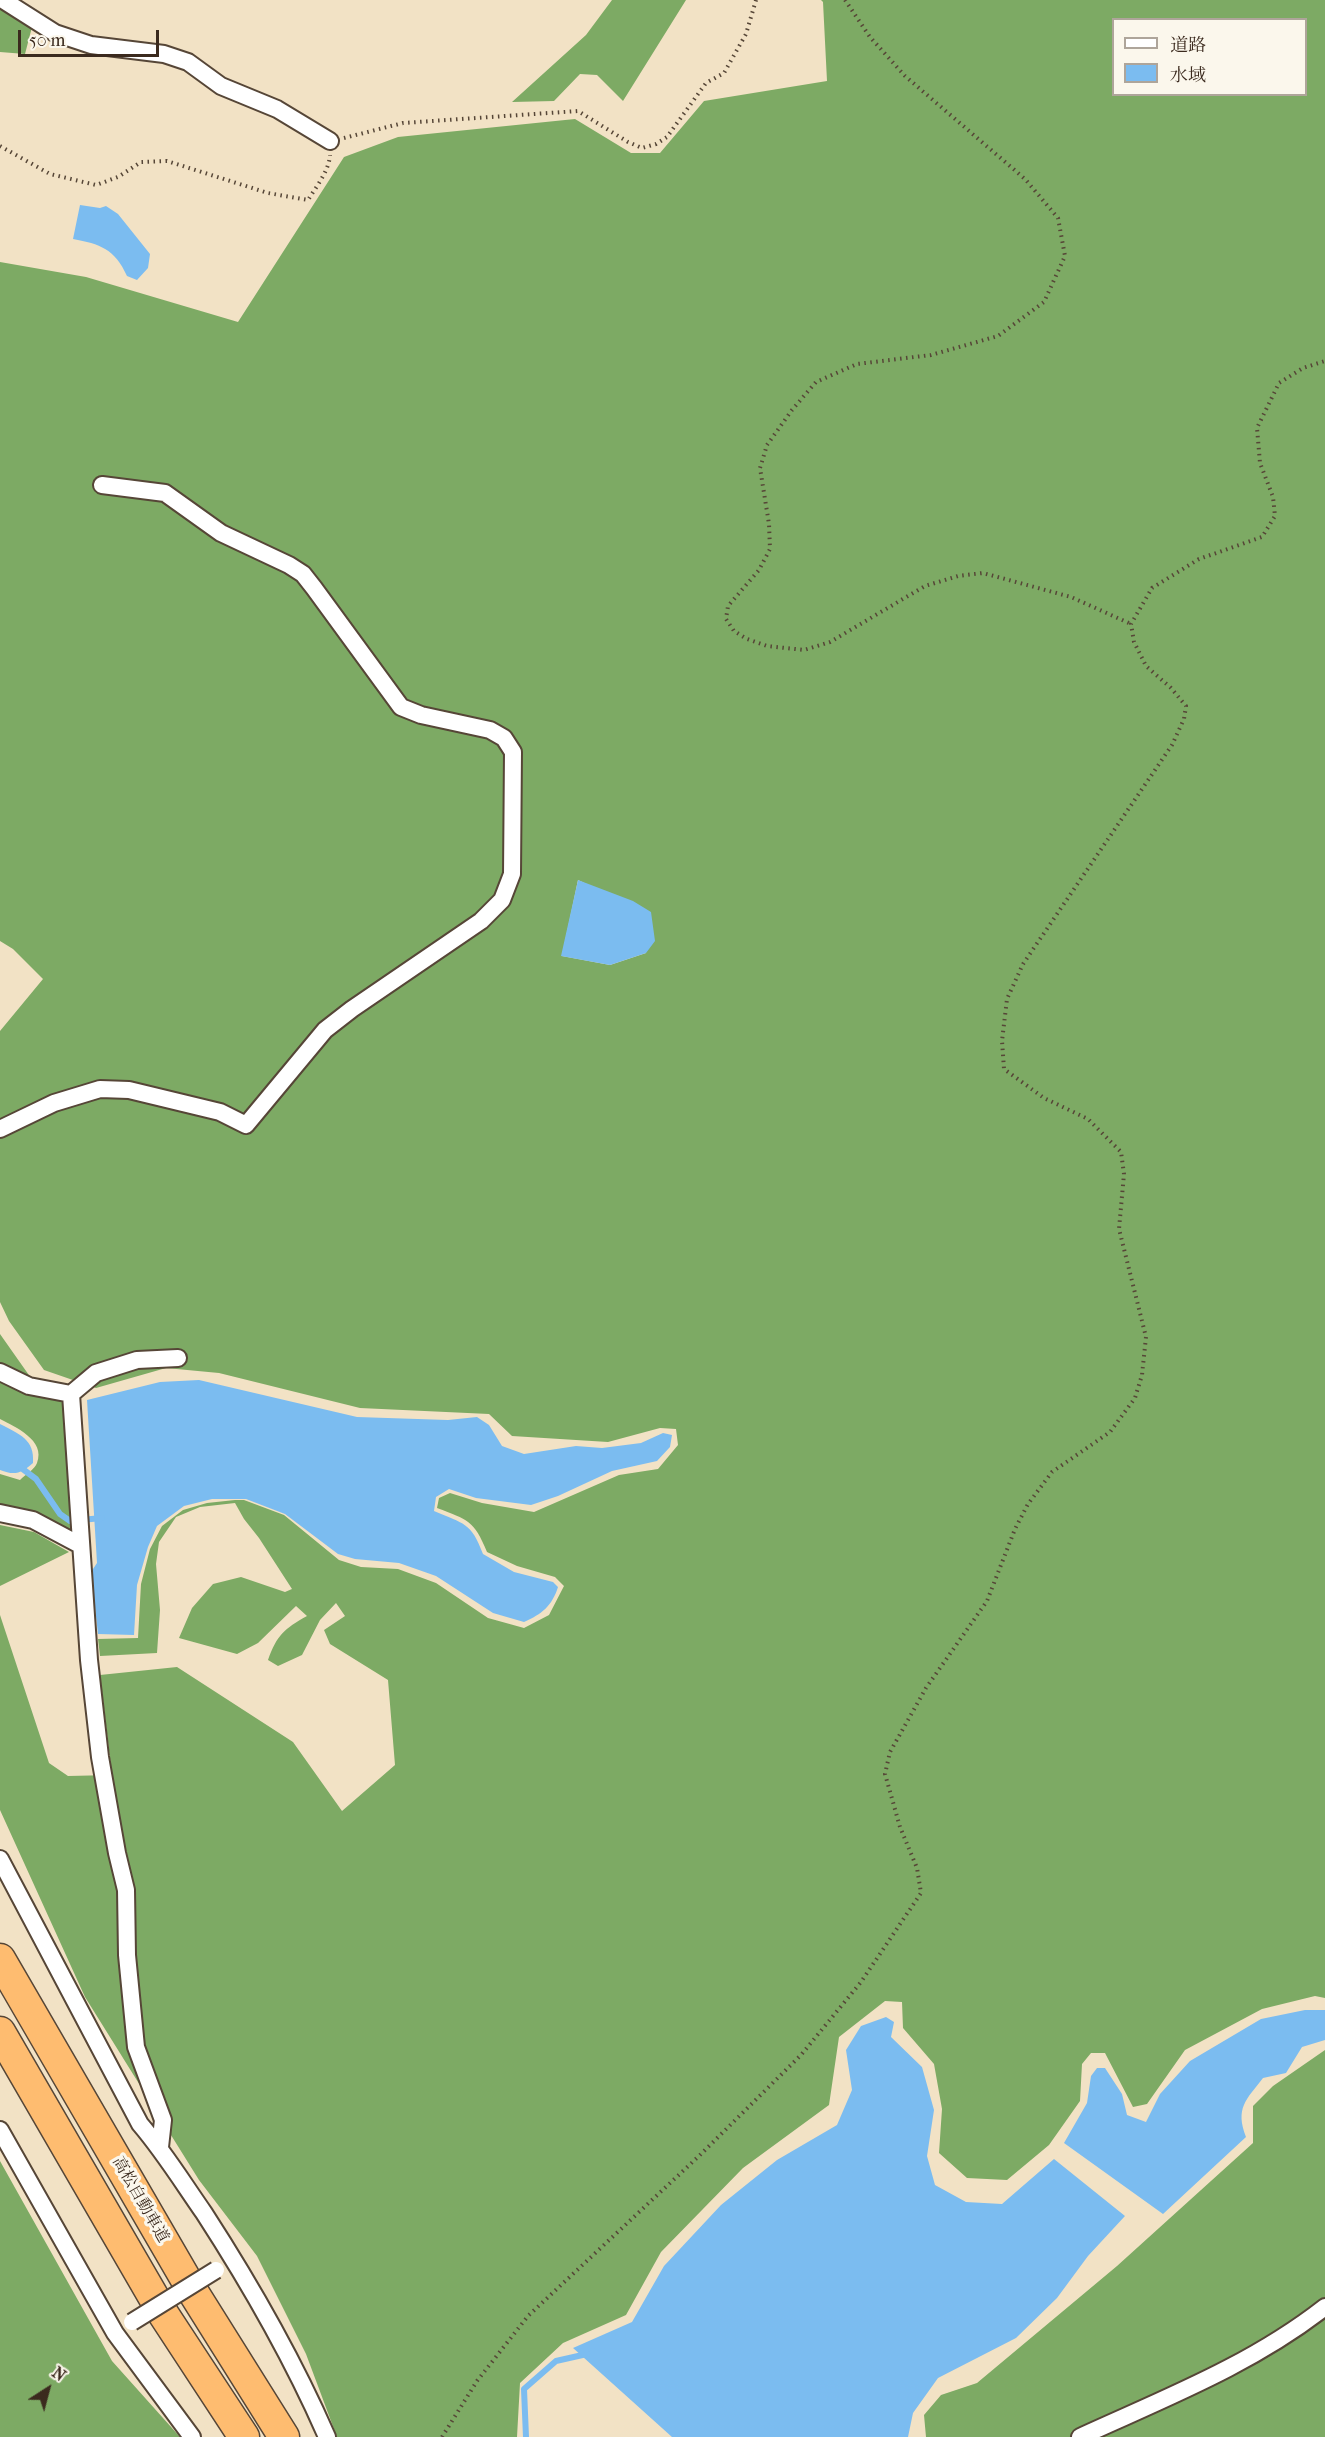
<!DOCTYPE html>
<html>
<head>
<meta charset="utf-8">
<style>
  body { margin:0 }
  #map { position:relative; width:1325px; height:2437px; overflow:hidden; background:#f2e2c5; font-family:"IM FELL French Canon","Noto Serif JP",serif }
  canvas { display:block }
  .legend { position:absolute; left:1112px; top:18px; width:195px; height:78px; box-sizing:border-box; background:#fbf7ec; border:2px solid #aea59a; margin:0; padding:8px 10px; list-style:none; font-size:18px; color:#3b2a1e }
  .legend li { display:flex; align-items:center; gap:12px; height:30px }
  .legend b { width:30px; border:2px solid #aea59a }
  .north { position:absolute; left:18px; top:2359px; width:60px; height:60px; -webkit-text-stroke:4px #fbf7ec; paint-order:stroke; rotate:36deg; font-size:16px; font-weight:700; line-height:24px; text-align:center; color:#3b2a1e }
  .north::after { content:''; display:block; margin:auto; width:21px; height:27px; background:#3b2a1e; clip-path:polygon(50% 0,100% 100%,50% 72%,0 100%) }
  .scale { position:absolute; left:18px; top:30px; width:141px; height:27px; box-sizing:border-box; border:3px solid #3b2a1e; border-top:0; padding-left:8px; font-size:18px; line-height:21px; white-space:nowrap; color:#3b2a1e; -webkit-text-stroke:4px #fbf7ec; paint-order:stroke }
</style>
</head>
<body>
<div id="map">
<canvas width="1325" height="2437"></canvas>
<ul class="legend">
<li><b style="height:8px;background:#fff"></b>道路</li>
<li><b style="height:16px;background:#7bbcf0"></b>水域</li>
</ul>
<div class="north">N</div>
<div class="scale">50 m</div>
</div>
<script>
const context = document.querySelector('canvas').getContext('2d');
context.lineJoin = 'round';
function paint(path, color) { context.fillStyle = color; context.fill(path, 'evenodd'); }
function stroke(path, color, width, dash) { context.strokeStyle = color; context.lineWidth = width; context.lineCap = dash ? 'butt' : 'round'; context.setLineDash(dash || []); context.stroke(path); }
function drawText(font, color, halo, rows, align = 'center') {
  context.font = font + ' "IM FELL French Canon","Noto Serif JP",serif'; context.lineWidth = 6; context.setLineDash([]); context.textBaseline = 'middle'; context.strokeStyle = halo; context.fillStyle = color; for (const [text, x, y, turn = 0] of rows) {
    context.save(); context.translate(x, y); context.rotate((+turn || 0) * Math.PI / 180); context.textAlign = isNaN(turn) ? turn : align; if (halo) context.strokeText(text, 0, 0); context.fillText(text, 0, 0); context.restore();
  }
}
const forest = new Path2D(`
  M612 0H686L623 101 597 75 580 74 554 101 512 102 586 35Z
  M821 0H1325V1998L1315 1996 1262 2009 1185 2050 1147 2104 1133 2107 1105 2053H1091L1082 2064 1080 2101 1049 2145 1007 2180 967 2178 939 2153 942 2109 934 2064 903 2028 902 2002 885 2001 839 2037 829 2105 743 2168 661 2252 626 2315 563 2343 520 2383 517 2437H337L306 2354 257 2256 199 2180 85 1997 0 1810V1615L49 1763 68 1776 112 1775 100 1675 177 1667 293 1742 342 1811 395 1765 388 1680 330 1644 324 1630 345 1616 336 1603 320 1620 302 1655 278 1666 268 1660C277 1635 284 1629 307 1616L296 1606 258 1643 237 1654 179 1638 192 1608 213 1584 241 1577 285 1592 292 1589 259 1538 244 1519 235 1503 200 1507 176 1517 159 1542 156 1564 160 1610 157 1653 100 1656 98 1639 138 1638 141 1584 150 1549 162 1526 183 1510 207 1503 235 1500H244L284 1515 339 1560 361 1567 398 1569 436 1583 488 1618 524 1628 549 1615 564 1586 555 1577 517 1566 487 1552C474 1520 468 1520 437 1508L439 1498 450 1493 482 1503 534 1512 619 1475 658 1469 678 1445 676 1429 660 1428 608 1442 512 1436 489 1414 360 1408 219 1373 166 1368 96 1388 44 1370 9 1321 0 1302V1031L43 979 13 949 0 941V262L86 277 238 322 344 157 398 137 575 119 631 153H660L704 101 827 81 823 2ZM1114 20H1306V94H1114ZM578 880 599 890 646 953 610 965 562 956Z
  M0 6 32 27 25 54 0 52Z
  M0 1334 38 1388 64 1400 71 1533 0 1506V1474L20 1480C25 1475 35 1469 37 1463 46 1440 15 1427 0 1419Z
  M0 1525 34 1532 69 1552 0 1586Z
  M1325 2050V2437H926L924 2415 941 2395 977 2383 1117 2266 1253 2143V2106L1273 2086Z
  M0 2161 112 2361 180 2437H0Z`);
const water = new Path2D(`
  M80 205 100 208 106 206 118 214 150 254 148 268 137 280 127 276C115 249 100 244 73 239Z
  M578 880 633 901 651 912 655 941 646 953 610 965 561 956Z
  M199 1380 357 1417 448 1420 477 1417 489 1425 502 1446 524 1454 576 1446 602 1448 641 1443 663 1433 672 1435 670 1447 657 1461 612 1471 558 1496 531 1505 476 1498 449 1489 436 1497 434 1511C464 1524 471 1522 483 1554L514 1572 553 1582 558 1587C552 1606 542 1614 524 1622L493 1613 436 1576 399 1563 355 1559 338 1554 285 1514 246 1499H212L184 1506 157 1526 148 1547 137 1585 134 1635 98 1634 91 1572 97 1563 87 1400 160 1382Z
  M0 1424C19 1434 35 1439 33 1463 22 1473 15 1476 0 1470Z
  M1305 2010H1325V2040L1302 2047 1286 2073 1263 2078C1246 2100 1235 2108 1246 2137L1163 2214 1064 2143 1087 2103 1091 2076 1097 2068H1105L1122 2094 1127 2115 1146 2122 1160 2094 1190 2061 1261 2019Z
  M886 2017 894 2022 891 2037 922 2067 934 2110 927 2156 935 2185 966 2202 1002 2204 1054 2159 1125 2216 1088 2256 1057 2298 1016 2338 938 2378 913 2413 908 2437H672L573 2348 632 2322 664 2266 721 2205 777 2160 837 2125 852 2090 846 2050 861 2026Z`);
const stream = new Path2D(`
  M20 1467 36 1479 60 1514 70 1521 102 1518
  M526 2437 524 2389 556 2361 587 2354`);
const path = new Path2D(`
  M845 0 870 37 905 76 1025 179 1058 218 1065 256 1044 302 998 336 931 355 857 364 816 382 792 410 767 445 760 468 769 524 770 549 759 570 728 606 726 619 734 631 747 639 767 646 804 650 830 642 925 586 958 576 983 573 1071 597 1131 624
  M344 138 403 123 578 111 628 142 642 148 656 144 667 137 706 83 724 73 746 34 756 0
  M0 146 50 174 96 185 118 177 141 162 167 161 268 193 308 200C316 187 329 171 330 155
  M442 2437 477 2381 528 2316 699 2156 801 2055 861 1982 921 1893 917 1868 900 1827 885 1774 890 1752 926 1688 987 1601 1015 1529 1028 1504 1052 1472 1110 1432 1135 1398 1142 1375 1146 1337 1119 1229 1124 1174 1121 1152 1088 1119 1044 1098 1004 1069 1002 1041 1007 999 1023 964 1172 745 1184 719 1186 706 1171 688 1146 666 1134 642 1131 624 1152 588 1199 559 1262 537 1275 516 1273 497 1260 463 1257 428 1279 383 1303 368 1325 361`);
const minor = new Path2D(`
  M3 0 55 33 91 45 164 54 188 62 221 86 277 109 330 141
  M0 1129 54 1103 100 1089 129 1090 220 1112 246 1125 325 1030 352 1009 481 921 502 900 512 874 513 752 504 738 490 730 421 715 401 707 314 588 303 574 289 565 221 533 165 493 102 485
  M0 1372 29 1386 71 1394
  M71 1394 89 1660 100 1757 117 1853 126 1890 127 1955 136 2047 163 2120 160 2147
  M71 1394 96 1373 137 1360 178 1358
  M0 1513 33 1520 80 1545
  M0 1859 140 2124C164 2152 183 2183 204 2213 250 2284 293 2359 327 2437
  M0 2130 115 2333 192 2437
  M1080 2437C1165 2398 1251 2365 1325 2307`);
const motorway = new Path2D(`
  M0 1959 195 2295 284 2437
  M0 2032 164 2315 244 2437`);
const minorBridge = new Path2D(`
  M132 2322 216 2270`);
const streetNames = [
  ["高松自動車道",140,2200,60]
];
paint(forest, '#7daa64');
paint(water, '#7bbcf0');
stroke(stream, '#7bbcf0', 6);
stroke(minor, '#564637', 20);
stroke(motorway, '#564637', 33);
stroke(path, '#564637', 4, [1.5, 4.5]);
stroke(minor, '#fff', 16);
stroke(motorway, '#febc70', 30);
stroke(minorBridge, '#564637', 20, []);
stroke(minorBridge, '#fff', 16);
drawText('16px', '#3b2a1e', '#fbf7ec', streetNames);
</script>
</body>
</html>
